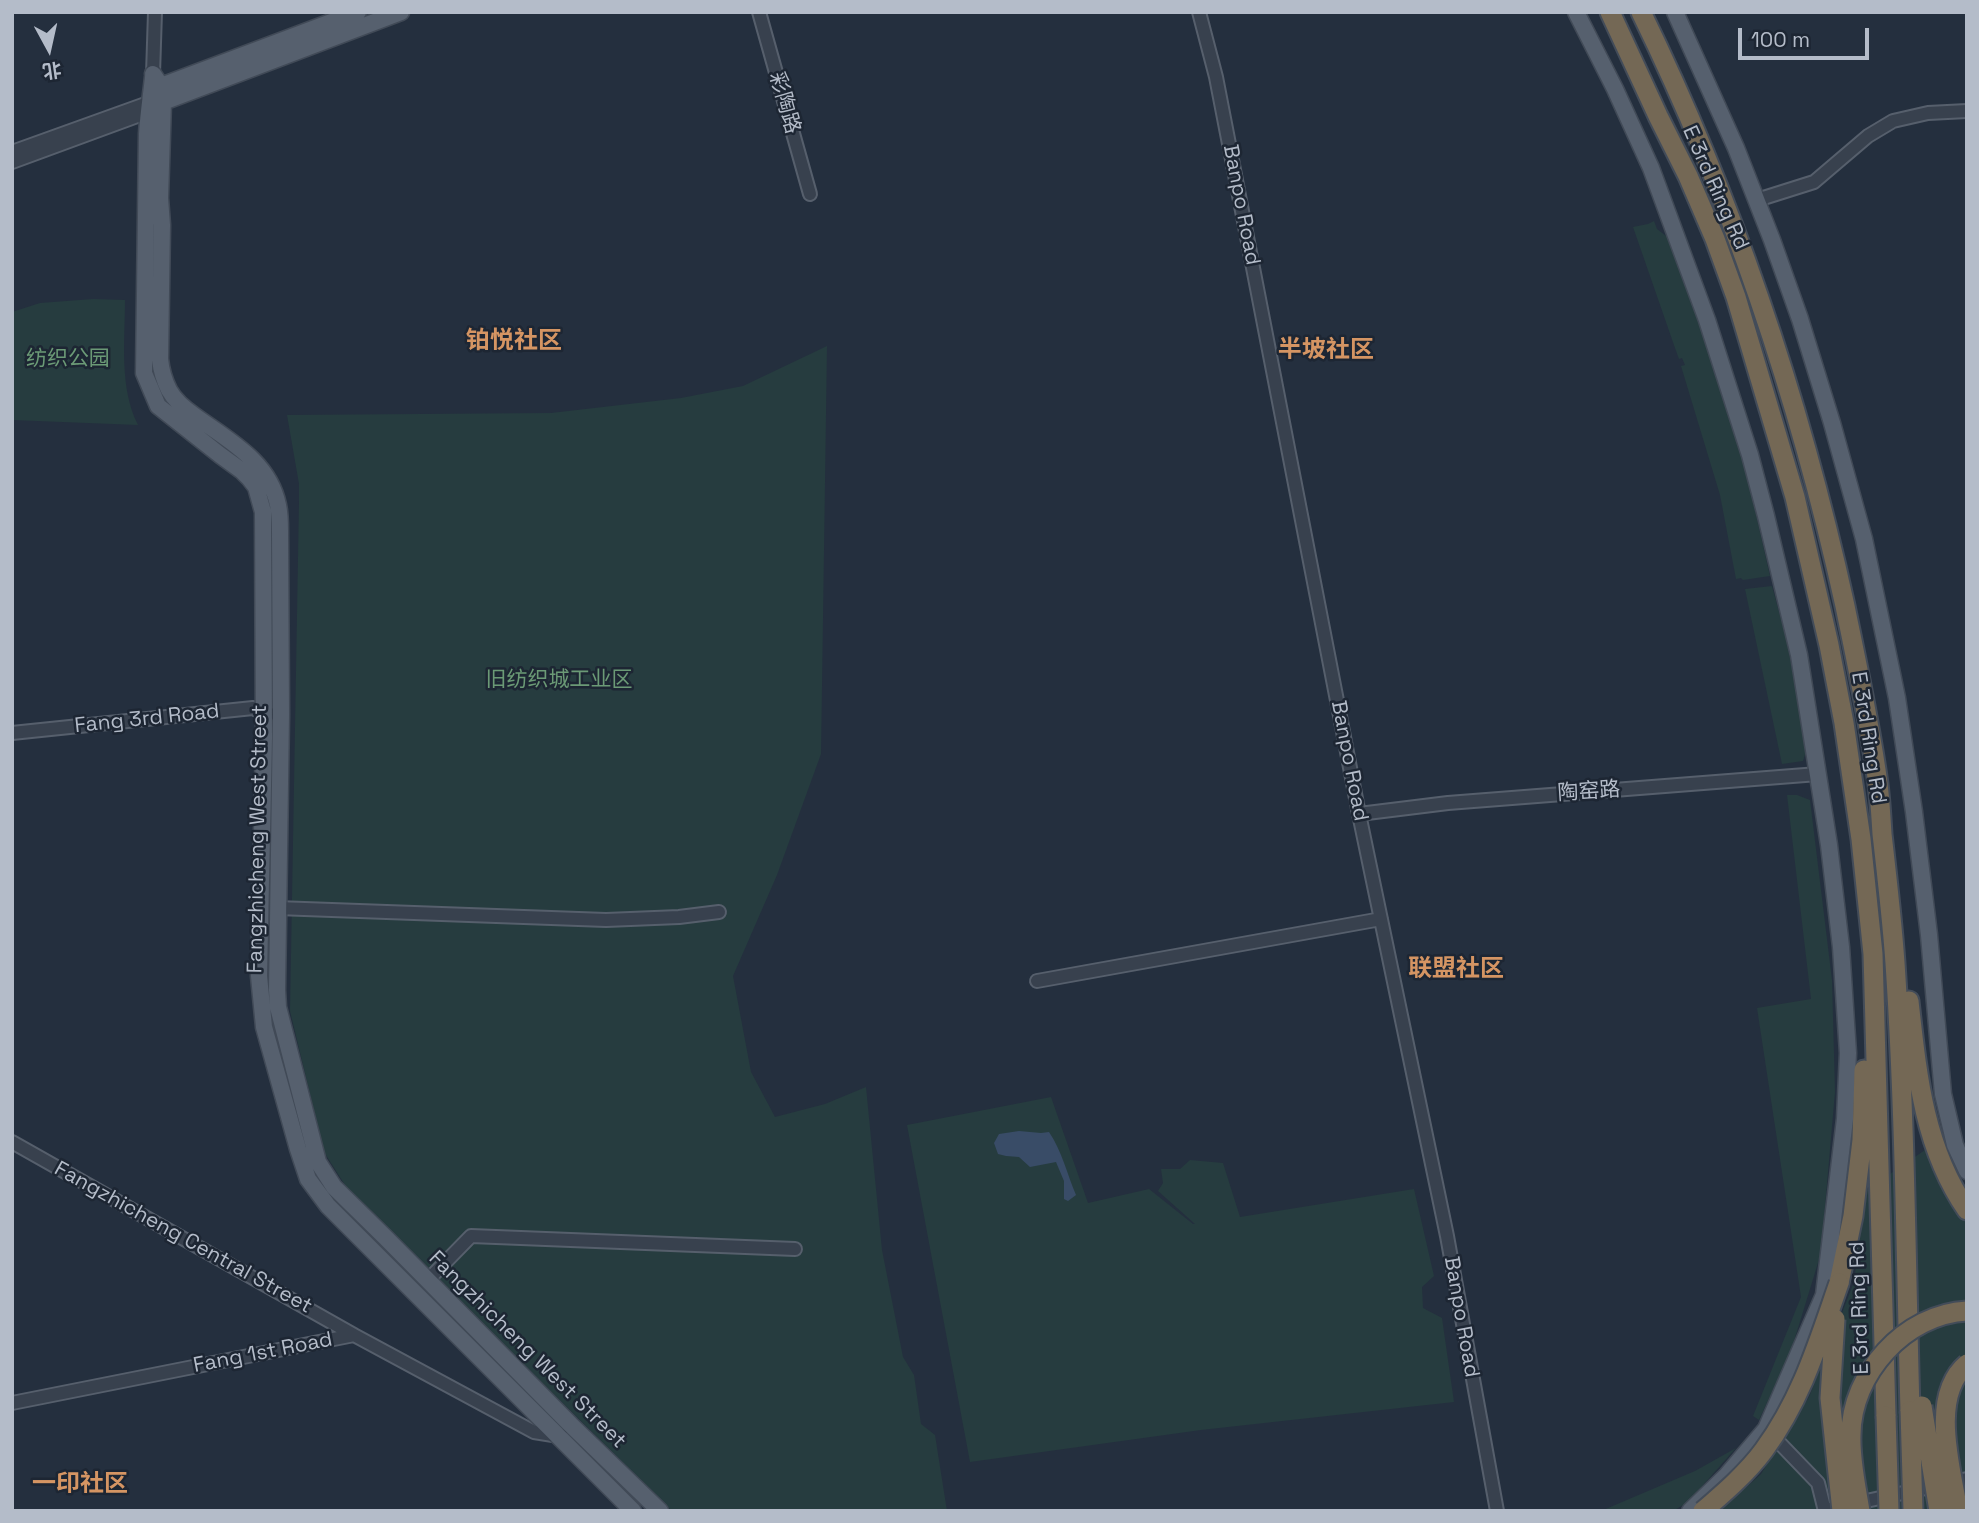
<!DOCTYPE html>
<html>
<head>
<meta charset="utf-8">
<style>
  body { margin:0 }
  #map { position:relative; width:1979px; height:1523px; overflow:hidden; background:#242f3e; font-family:"Space Grotesk","Noto Sans SC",sans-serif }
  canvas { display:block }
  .frame { position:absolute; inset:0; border:14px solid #b4bcc9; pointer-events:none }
  .north { position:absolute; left:14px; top:14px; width:70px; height:70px; -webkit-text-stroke:5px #1d2633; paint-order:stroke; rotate:172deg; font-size:19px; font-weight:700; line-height:28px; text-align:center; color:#b4bcc9 }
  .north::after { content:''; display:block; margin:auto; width:24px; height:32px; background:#b4bcc9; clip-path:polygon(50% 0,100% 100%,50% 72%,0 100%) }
  .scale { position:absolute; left:1738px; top:28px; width:131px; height:32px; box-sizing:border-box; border:4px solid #b4bcc9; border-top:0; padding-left:9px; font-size:21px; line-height:24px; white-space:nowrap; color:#b4bcc9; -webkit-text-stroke:5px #1d2633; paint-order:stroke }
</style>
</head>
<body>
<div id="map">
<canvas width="1979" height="1523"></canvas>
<div class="frame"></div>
<div class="north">北</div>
<div class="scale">100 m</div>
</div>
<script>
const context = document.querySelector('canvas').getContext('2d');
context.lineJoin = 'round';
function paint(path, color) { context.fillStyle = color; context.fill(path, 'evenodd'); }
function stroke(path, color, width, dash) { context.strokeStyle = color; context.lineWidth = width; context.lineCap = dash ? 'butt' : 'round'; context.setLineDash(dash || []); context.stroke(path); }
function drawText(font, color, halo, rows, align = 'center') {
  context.font = font + ' "Space Grotesk","Noto Sans SC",sans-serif'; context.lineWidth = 5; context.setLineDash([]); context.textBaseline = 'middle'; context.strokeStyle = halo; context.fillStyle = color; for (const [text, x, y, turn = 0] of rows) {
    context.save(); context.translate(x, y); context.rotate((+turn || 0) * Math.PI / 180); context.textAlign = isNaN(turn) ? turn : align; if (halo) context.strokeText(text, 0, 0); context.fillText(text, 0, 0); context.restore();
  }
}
const green = new Path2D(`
  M1654 221 1657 229 1670 239 1706 336 1742 453 1770 576 1743 580 1741 578 1736 579 1720 495 1681 366 1685 365 1682 358 1679 359 1675 348 1633 227 1648 224Z
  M93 299 125 300C125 341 119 387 138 425L12 420V312L40 303Z
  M827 346 821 754 777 875 733 976 751 1072 775 1117 825 1104 866 1087 882 1250 903 1357 914 1375 921 1424 935 1435 947 1511H672L350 1193 324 1152 290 1011 299 501V484L287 415 551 413 681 398 743 386Z
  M1772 586 1787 641 1807 748 1803 761 1782 764 1745 589Z
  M1787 795H1797L1810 800 1832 980 1835 1092 1821 1253 1791 1351 1759 1420 1753 1416 1801 1297 1757 1008 1811 999Z
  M1051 1097 1088 1203 1149 1189 1193 1224H1195L1158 1191 1163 1183 1161 1169H1180L1190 1160 1223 1163 1240 1217 1414 1189 1434 1276 1422 1287 1423 1308 1442 1318 1454 1402 1201 1430 970 1462 907 1125Z
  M1925 1150 1967 1221V1511H1720L1761 1474 1809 1397 1854 1282 1865 1191Z
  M1736 1448 1688 1502 1673 1511H1601L1695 1471Z`);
const water = new Path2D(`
  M1019 1131 1041 1133 1049 1132C1062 1151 1067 1174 1076 1195L1068 1201 1064 1199V1181L1056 1162 1030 1167 1019 1157 1006 1156 998 1154 994 1143 999 1134Z`);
const minor = new Path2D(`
  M759 12 810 194
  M1199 12 1216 77 1359 814 1447 1236 1497 1511
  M153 74 155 12
  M12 152 151 102
  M12 162 148 112
  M1757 200 1814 182 1868 136 1893 121 1928 113 1967 111
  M12 733 253 708 263 713 270 714
  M1359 814 1448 803 1818 774
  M277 908 606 920 679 917 719 912
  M1037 981 1381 919
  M12 1142 354 1335
  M428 1280 471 1236 795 1249
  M12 1403 354 1335 534 1432 559 1436 561 1435
  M1769 1432 1818 1483 1825 1511
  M1825 1510 1967 1479`);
const major = new Path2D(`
  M1576 12 1615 89 1651 168 1707 320 1750 455 1766 516 1799 655 1829 845 1841 947 1848 1053 1845 1119 1824 1295 1766 1429 1727 1475 1690 1511
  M1675 12 1736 148 1772 240 1800 319 1832 423 1864 539 1897 698 1914 812 1929 935 1943 1094 1955 1145 1967 1171
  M153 74 161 86 163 102 160 198 162 225 160 359C161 369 164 380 169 390 175 401 185 409 195 416 228 440 269 461 278 505 280 514 280 523 280 532L281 714 277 990 278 1007 318 1162 334 1187 385 1237 571 1425 660 1511
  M153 77C151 96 148 115 147 134L144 373 158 406 220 455 242 471 249 478 256 487 263 512 264 738 259 976 264 1027 298 1149 308 1179 328 1206 633 1511
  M155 95 161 86 358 12
  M156 107 163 102 401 12`);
const highway = new Path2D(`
  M1610 12 1658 116 1688 176 1715 239 1736 297 1795 497 1829 645 1844 723 1861 839 1873 954 1886 1416
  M1641 12C1733 201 1800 401 1845 606 1857 665 1870 724 1878 784 1880 800 1881 817 1882 834 1887 877 1892 920 1895 963 1905 1112 1906 1262 1910 1411
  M1909 1001C1917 1074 1924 1148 1967 1210
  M1839 1283 1853 1216 1862 1140 1864 1070`);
const highwayBridge = new Path2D(`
  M1835 1319 1830 1398 1842 1511
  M1922 1406 1939 1511
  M1910 1411 1913 1511
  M1886 1416 1889 1511
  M1703 1511C1725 1492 1747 1473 1764 1450 1802 1398 1818 1343 1839 1283
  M1860 1511C1856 1486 1850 1460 1851 1435 1851 1374 1905 1314 1967 1311
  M1958 1511C1951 1468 1929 1396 1967 1364`);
const streetNames = [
  ["彩陶路",784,103,74],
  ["E 3rd Ring Rd",1715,188,66],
  ["Banpo Road",1241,205,79],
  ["Fang 3rd Road",147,719,-6],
  ["E 3rd Ring Rd",1868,738,81],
  ["Banpo Road",1349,761,79],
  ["陶窑路",1589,792,-4],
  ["Fangzhicheng West Street",258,839,-89],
  ["Fangzhicheng Central Street",183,1238,29],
  ["E 3rd Ring Rd",1860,1308,-92],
  ["Banpo Road",1461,1317,80],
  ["Fangzhicheng West Street",527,1350,45],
  ["Fang 1st Road",263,1353,-11]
];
const parkNames = [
  ["纺织公园",68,359],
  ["旧纺织城工业区",559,680]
];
const quarterNames = [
  ["铂悦社区",514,341],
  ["半坡社区",1326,350],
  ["联盟社区",1456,969],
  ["一印社区",80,1484]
];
paint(green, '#263c3f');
paint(water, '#394c67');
stroke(minor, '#565f6c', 16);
stroke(major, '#414a57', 19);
stroke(highway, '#434c59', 23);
stroke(minor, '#38414e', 12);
stroke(major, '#56606e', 16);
stroke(highway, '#746855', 19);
stroke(highwayBridge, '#434c59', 23, []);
stroke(highwayBridge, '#746855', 19);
drawText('21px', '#b4bcc9', '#1d2633', streetNames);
drawText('21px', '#6b9a76', '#1d2633', parkNames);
drawText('bold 24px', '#d59563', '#1d2633', quarterNames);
</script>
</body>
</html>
